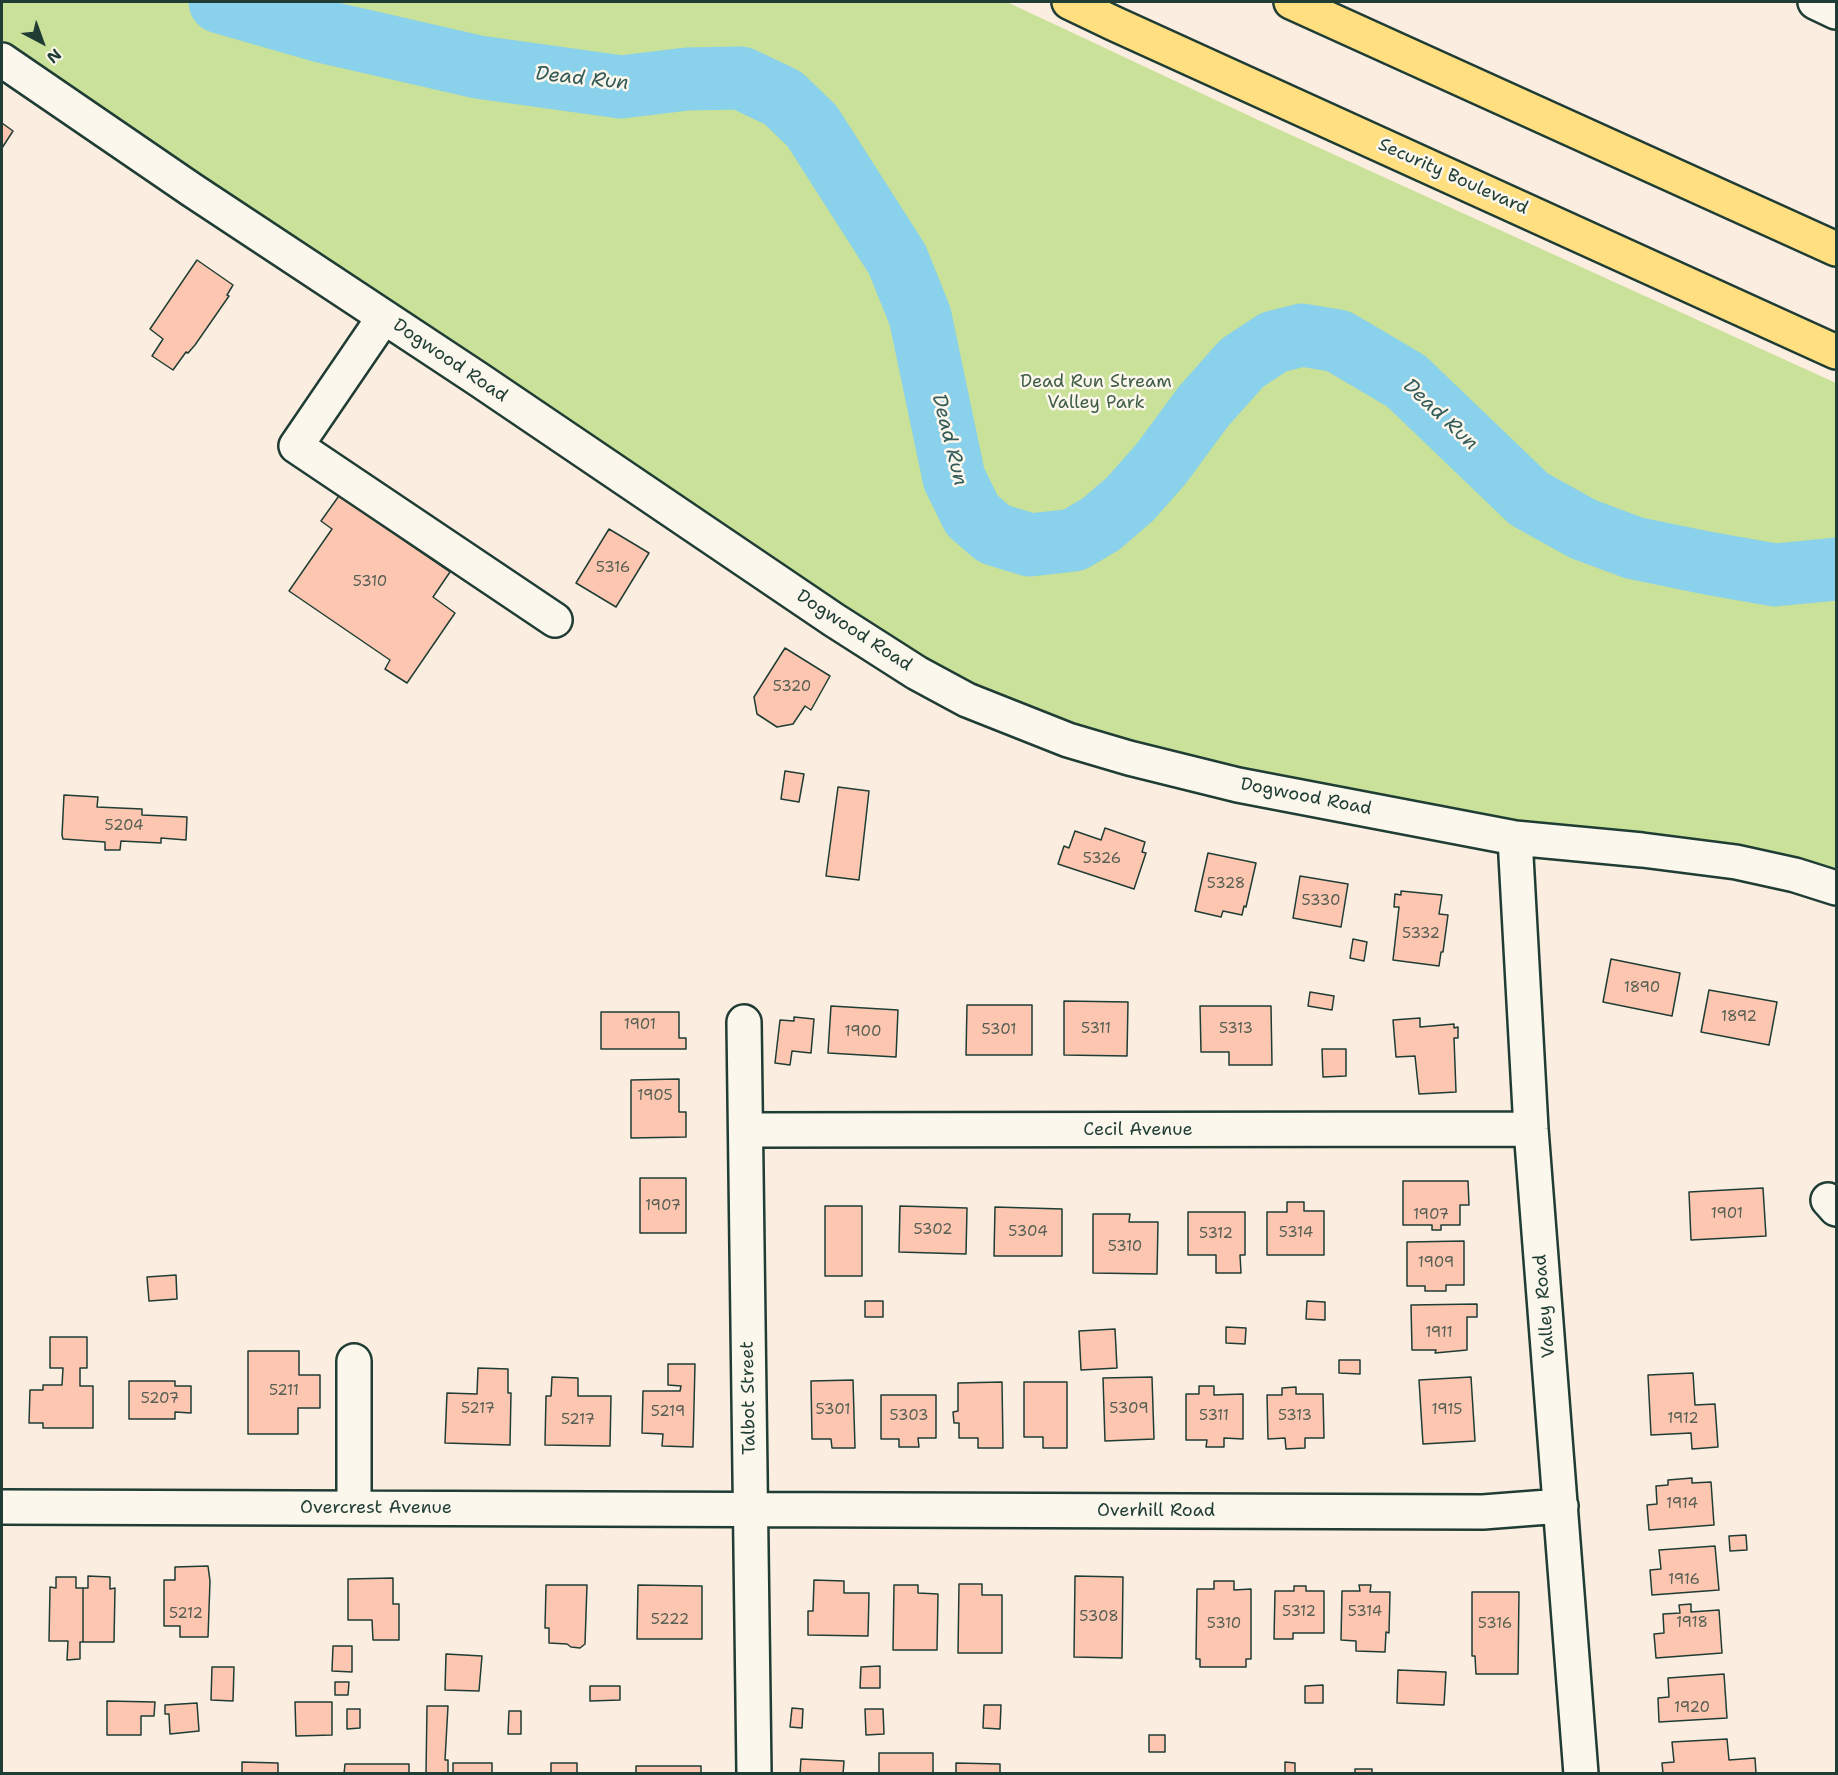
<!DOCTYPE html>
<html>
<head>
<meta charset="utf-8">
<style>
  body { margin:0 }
  #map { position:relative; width:1838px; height:1775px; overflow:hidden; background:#fbede0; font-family:"Shantell Sans",sans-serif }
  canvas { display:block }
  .frame { position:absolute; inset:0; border:3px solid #1f3d34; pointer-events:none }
  .north { position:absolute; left:12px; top:12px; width:60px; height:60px; -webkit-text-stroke:4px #fbf7ec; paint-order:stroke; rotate:139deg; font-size:16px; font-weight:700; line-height:24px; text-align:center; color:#1f3d34 }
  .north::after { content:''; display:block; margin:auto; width:21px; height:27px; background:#1f3d34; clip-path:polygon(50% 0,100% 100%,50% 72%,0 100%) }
</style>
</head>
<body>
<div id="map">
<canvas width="1838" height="1775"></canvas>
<div class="frame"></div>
<div class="north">N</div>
</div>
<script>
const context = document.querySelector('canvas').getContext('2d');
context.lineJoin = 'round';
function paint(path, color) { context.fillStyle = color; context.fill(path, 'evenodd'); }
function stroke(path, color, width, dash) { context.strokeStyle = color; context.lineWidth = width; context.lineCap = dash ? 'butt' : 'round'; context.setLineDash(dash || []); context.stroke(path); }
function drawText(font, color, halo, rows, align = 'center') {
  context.font = font + ' "Shantell Sans",sans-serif'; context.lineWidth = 5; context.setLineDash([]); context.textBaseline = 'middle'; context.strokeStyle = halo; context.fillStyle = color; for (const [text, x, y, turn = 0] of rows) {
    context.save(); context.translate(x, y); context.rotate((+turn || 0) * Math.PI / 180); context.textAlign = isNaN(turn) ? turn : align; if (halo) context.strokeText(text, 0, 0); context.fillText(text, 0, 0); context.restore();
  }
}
const green = new Path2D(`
  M2 2H1007L1256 119 1836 383V873L1674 838 1493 819 1190 757 1077 725 1029 707 949 672 817 589 279 230 2 40Z`);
const river = new Path2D(`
  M220 2 321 31 478 67 621 87 687 79 741 78 783 98 812 126 897 259 920 316 954 478 972 515 994 534 1030 545 1074 540 1101 524 1130 499 1161 464 1203 407 1242 363 1274 342 1302 335 1338 341 1406 381 1529 499 1583 529 1634 548 1707 563 1775 575 1836 569`);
const building = new Path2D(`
  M2 123 13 131 2 148Z
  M197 260 233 285 227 295 229 296 195 345 188 353 186 352 173 370 152 356 163 339 150 329Z
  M341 493 376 517 374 520 450 572 433 597 455 613 407 683 385 669 390 660 289 591 332 529 321 521Z
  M609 529 649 553 616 607 576 583Z
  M785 648 830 676 811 710 805 706 793 724 777 727 757 714 754 697Z
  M785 771 804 774 799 802 781 799Z
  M838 787 869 791 859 880 826 876Z
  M64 795 98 797 97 807 142 809V815L187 817 186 840 161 838V843L121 841 120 850H105V842L63 839 62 835Z
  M1105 828 1145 842 1142 852 1146 853 1134 889 1058 864 1064 846 1069 848 1075 831 1101 840Z
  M1208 853 1256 863 1246 907 1244 906 1242 915 1223 911 1221 917 1195 911Z
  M1300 876 1348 884 1341 927 1293 918Z
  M1401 891 1442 895 1439 914 1448 915 1443 952H1441L1439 966 1393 960 1399 907H1394L1395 894 1401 895Z
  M1353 939 1367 942 1364 961 1350 958Z
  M1611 959 1680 973 1672 1016 1603 1002Z
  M1709 990 1777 1002 1769 1045 1701 1032Z
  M1310 992 1334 996 1332 1010 1308 1006Z
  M1064 1001 1128 1002 1127 1056 1064 1055Z
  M967 1005H1032V1055H966Z
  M831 1006 898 1010 896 1057 828 1053Z
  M1200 1006H1271L1272 1065H1229V1052H1201Z
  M601 1012H679V1038H686V1049H601Z
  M794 1017 814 1019 811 1053 792 1051 790 1065 775 1063 780 1020 794 1021Z
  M1420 1018V1027L1454 1024V1028L1458 1027V1038H1454L1456 1092 1419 1094 1415 1056 1396 1057 1393 1020Z
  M1322 1049H1346V1076L1323 1077Z
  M679 1079V1112H686V1137L631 1138V1080Z
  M640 1178H686V1233H640Z
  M1403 1181H1468L1469 1205H1460V1225H1441V1230H1432V1225H1403Z
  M1763 1188 1766 1236 1691 1240 1689 1192Z
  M1287 1202H1304V1211H1324V1255H1267V1212H1287Z
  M825 1206H862V1276H825Z
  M900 1206 967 1208 966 1254 899 1252Z
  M995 1207 1062 1209V1256H994Z
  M1188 1212H1245V1255H1240L1241 1273H1216V1255H1188Z
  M1093 1214H1130L1129 1222H1158L1157 1274 1093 1273Z
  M1464 1241V1285H1446V1291H1425V1286H1407V1242Z
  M176 1275 177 1299 149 1301 147 1277Z
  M865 1301H883V1317H865Z
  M1307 1301 1325 1302V1320L1306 1319Z
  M1477 1304V1317H1467V1350L1435 1353 1436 1350H1412L1411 1305Z
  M1226 1327 1246 1328 1245 1344 1226 1343Z
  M1115 1329 1117 1368 1081 1370 1079 1331Z
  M50 1337H87V1368H80V1386H93V1428H43V1423H29L30 1390H43V1385H62L63 1368H50Z
  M248 1351H299V1375H320V1408H298V1434H248Z
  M1339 1360H1360V1374L1339 1373Z
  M668 1364H695L693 1447 662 1446 663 1434 642 1433 643 1391H680L681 1386 668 1385Z
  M478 1368 508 1369V1393H511L510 1445 445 1443 447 1393 477 1394Z
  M1693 1373 1695 1405 1715 1404 1718 1447 1692 1449 1691 1433 1651 1435 1648 1375Z
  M552 1377 578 1378V1396H611L610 1446 545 1445 546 1396H551Z
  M1152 1377 1154 1439 1105 1441 1103 1378Z
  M1471 1377 1475 1441 1423 1444 1419 1380Z
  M853 1380 855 1448H832L831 1439H812L811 1381Z
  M129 1381H175V1386H191V1413L175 1412V1419H129Z
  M1002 1382 1003 1448H978V1438H959V1423H954L953 1412 958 1411V1383Z
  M1024 1382H1067V1448H1043V1437H1024Z
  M1199 1386H1214V1395L1243 1394V1439L1224 1438V1447H1206L1207 1440H1186V1394H1199Z
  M1296 1387V1394H1323L1324 1438H1305V1448L1286 1449 1285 1438 1268 1439 1267 1395H1282V1388Z
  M881 1395H936V1438H918L919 1447H899V1439H881Z
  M1692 1478V1483L1711 1482 1714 1525 1649 1530 1647 1505 1657 1504 1656 1486 1668 1485V1480Z
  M1746 1535 1747 1550 1730 1551 1729 1536Z
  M1715 1546 1719 1590 1652 1595 1650 1570 1661 1569 1659 1550Z
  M208 1566 210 1581 208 1637H180V1626H164V1580H175V1567Z
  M88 1576 110 1577V1589L115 1588 114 1642H83V1588H88Z
  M1075 1576 1123 1577 1122 1658 1074 1657Z
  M56 1577H76V1588H83V1642H80V1659L67 1660 68 1641H49L50 1587 56 1588Z
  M393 1578V1604H399V1640H373L372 1620H348V1579Z
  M814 1580 844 1581V1593H869L868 1636 808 1635V1611H813Z
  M1214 1581H1234V1590L1251 1589V1659H1246V1667H1200V1659H1196L1197 1589H1214Z
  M959 1584H982V1595H1002V1653H958Z
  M546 1585H587L585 1644 580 1648 571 1647 567 1644 549 1643V1628H545Z
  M638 1585 702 1586V1639H637Z
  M894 1585H918V1593L938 1594 937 1650H893Z
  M1359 1585H1371L1370 1592H1390L1389 1633 1386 1632 1385 1652 1356 1651V1641L1341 1640 1342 1591H1360Z
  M1294 1586H1306V1591H1324V1633H1293V1639H1274L1275 1591H1294Z
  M1472 1592H1519L1518 1674H1476L1475 1656H1472Z
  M1691 1604V1612L1719 1610 1722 1653 1656 1658 1654 1634 1664 1633 1663 1614 1680 1613 1679 1605Z
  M333 1646H352V1672L332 1671Z
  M446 1654 482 1656 479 1691 445 1690Z
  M880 1666V1688H860L861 1667Z
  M212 1667H234L233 1701 211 1700Z
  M1398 1670 1446 1672 1444 1705 1397 1703Z
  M1724 1674 1727 1718 1659 1722 1658 1698 1669 1697 1668 1678Z
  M335 1682H349L348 1695H335Z
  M1323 1685V1703H1305V1686Z
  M590 1686H620V1700L590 1701Z
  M107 1701 155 1702 154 1716H141V1735H107Z
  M295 1702H332V1735L296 1736Z
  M197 1703 199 1731 170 1734 169 1714H165V1705Z
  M984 1705H1001L1000 1729 983 1728Z
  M427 1706H448L445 1760H448V1774H426Z
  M792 1708 803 1709 802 1728 790 1727Z
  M347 1709H360V1728L347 1729Z
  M865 1709H883L884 1734 866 1735Z
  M509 1711H521V1734H508Z
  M1149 1735H1165V1752H1149Z
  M1727 1739 1729 1760 1755 1758 1756 1774H1663L1662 1763 1674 1762 1672 1742Z
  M879 1753H933V1774H879Z
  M801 1759 844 1761 843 1774H800Z
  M242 1762 278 1763V1774H242Z
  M1285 1762 1295 1763V1774H1285Z
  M453 1763H492V1774H453Z
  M551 1763H577V1774H551Z
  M956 1763 1000 1764V1774H956Z
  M345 1764H409V1774H344Z
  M636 1766H701V1774H636Z
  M1355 1769H1372V1774H1355Z`);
const minor = new Path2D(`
  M1815 2 1836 12
  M2 60 192 190 478 379 834 620 917 673 967 700 1068 740 1129 758 1238 785 1515 838 1642 850 1736 862 1795 875 1836 888
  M384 317 296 446 555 620
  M1515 838 1531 1129 1581 1774
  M744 1022 754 1774
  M746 1130 1531 1129
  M1828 1200 1836 1209
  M354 1361V1508
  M2 1507 1483 1512 1561 1506`);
const major = new Path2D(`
  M1069 2 1115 24 1836 352
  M1291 2 1836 249`);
const numberNames = [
  ["5316",613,568],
  ["5310",370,582],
  ["5320",792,687],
  ["5204",124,826],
  ["5326",1102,859],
  ["5328",1226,884],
  ["5330",1321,901],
  ["5332",1421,934],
  ["1890",1642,988],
  ["1892",1739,1017],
  ["1901",640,1025],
  ["5311",1096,1029],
  ["5313",1236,1029],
  ["5301",999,1030],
  ["1900",863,1032],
  ["1905",655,1096],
  ["1907",663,1206],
  ["1901",1727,1214],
  ["1907",1431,1215],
  ["5302",933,1230],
  ["5304",1028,1232],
  ["5314",1296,1233],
  ["5312",1216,1234],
  ["5310",1125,1247],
  ["1909",1436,1263],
  ["1911",1439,1333],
  ["5211",284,1391],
  ["5207",160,1399],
  ["5217",478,1409],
  ["5309",1129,1409],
  ["5301",833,1410],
  ["1915",1447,1410],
  ["5219",668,1412],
  ["5303",909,1416],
  ["5311",1214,1416],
  ["5313",1295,1416],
  ["1912",1683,1419],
  ["5217",578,1420],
  ["1914",1682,1504],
  ["1916",1684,1580],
  ["5312",1299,1612],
  ["5314",1365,1612],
  ["5212",186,1614],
  ["5308",1099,1617],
  ["5222",670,1620],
  ["1918",1692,1623],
  ["5310",1224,1624],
  ["5316",1495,1624],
  ["1920",1692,1708]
];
const streetNames = [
  ["Security Boulevard",1453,177,24],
  ["Dogwood Road",450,361,34],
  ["Dogwood Road",854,631,33],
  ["Dogwood Road",1306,797,11],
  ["Cecil Avenue",1138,1130],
  ["Valley Road",1545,1306,-95],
  ["Talbot Street",749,1398,-91],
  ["Overcrest Avenue",376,1508],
  ["Overhill Road",1156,1511]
];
const parkNames = [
  ["Dead Run Stream",1096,382],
  ["Valley Park",1096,403]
];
const waterNames = [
  ["Dead Run",582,79,6],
  ["Dead Run",1440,415,43],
  ["Dead Run",949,440,76]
];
paint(green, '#c9e198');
stroke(river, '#8ad1eb', 63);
paint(building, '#fdc6b0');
stroke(building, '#1f3d34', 1.5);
stroke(minor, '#1f3d34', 38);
stroke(major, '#1f3d34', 38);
stroke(minor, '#fbf7ec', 33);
stroke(major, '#ffdf80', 33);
drawText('15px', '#565f53', null, numberNames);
drawText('18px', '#1f3d34', '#fbf7ec', streetNames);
drawText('18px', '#415e48', '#fbf7ec', parkNames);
drawText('italic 20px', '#345b59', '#fbf7ec', waterNames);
</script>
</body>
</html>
